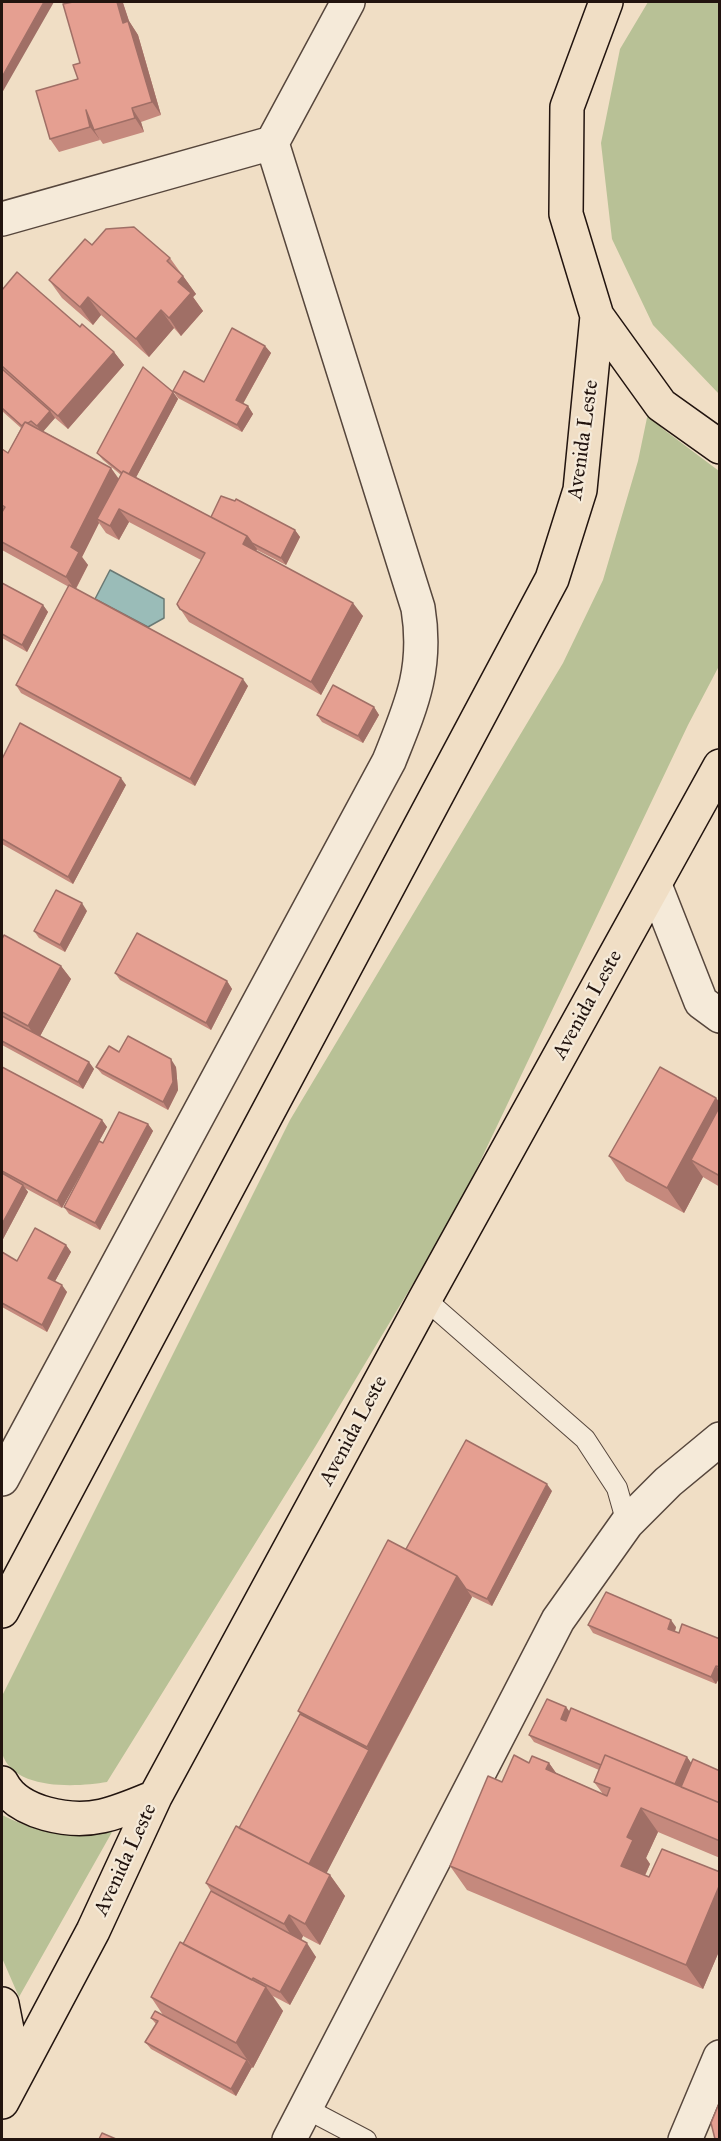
<!DOCTYPE html>
<html>
<head>
<meta charset="utf-8">
<style>
  body { margin:0 }
  #map { position:relative; width:721px; height:2141px; overflow:hidden; background:#f0dec5; font-family:"IM FELL Great Primer",serif }
  canvas { display:block }
  .frame { position:absolute; inset:0; border:3px solid #22140f; pointer-events:none }
</style>
</head>
<body>
<div id="map">
<canvas width="721" height="2141"></canvas>
<div class="frame"></div>
</div>
<script>
const context = document.querySelector('canvas').getContext('2d');
context.lineJoin = 'round';
function paint(path, color) { context.fillStyle = color; context.fill(path, 'evenodd'); }
function stroke(path, color, width, dash) { context.strokeStyle = color; context.lineWidth = width; context.lineCap = dash ? 'butt' : 'round'; context.setLineDash(dash || []); context.stroke(path); }
function drawText(font, color, halo, rows, align = 'center') {
  context.font = font + ' "IM FELL Great Primer",serif'; context.lineWidth = 4.5; context.setLineDash([]); context.textBaseline = 'middle'; context.strokeStyle = halo; context.fillStyle = color; for (const [text, x, y, turn = 0] of rows) {
    context.save(); context.translate(x, y); context.rotate((+turn || 0) * Math.PI / 180); context.textAlign = isNaN(turn) ? turn : align; if (halo) context.strokeText(text, 0, 0); context.fillText(text, 0, 0); context.restore();
  }
}
const green = new Path2D(`
  M648 2H719V394L653 325 612 239 601 143 620 49Z
  M648 413 663 429 719 471V666L688 725 456 1212 315 1447 107 1782C77 1787 13 1791 2 1753 0 1737 2 1713 2 1696L290 1120 563 663 603 580 638 461Z
  M2 1815C46 1837 69 1834 116 1825L19 1997 2 1958Z`);
const water = new Path2D(`
  M110 570 164 599V618L148 627 95 599Z`);
const lane = new Path2D(`
  M425 1299 585 1439 617 1488 627 1523
  M305 2108 366 2140`);
const street = new Path2D(`
  M2 219 272 143 348 2
  M655 885 701 1002 720 1016
  M2 1479 389 761C411 706 428 669 418 608L272 143
  M289 2140 558 1620 627 1523 668 1482 720 1439
  M685 2140 720 2057`);
const primary = new Path2D(`
  M606 2 567 107 566 214 597 316 661 405 720 447
  M2 1611 552 579 580 490 597 316
  M2 1783C18 1814 71 1823 102 1816 120 1812 138 1804 155 1797
  M2 2004 16 2075
  M2 2102 93 1931 155 1797 425 1299 720 766`);
const wall = new Path2D(`
  M123 3 129 21 138 35 161 115 141 122 144 132 103 144 99 138 100 140 59 152 50 139 78 79 80 63Z
  M92 245 170 258 196 294 193 297 203 311 181 336 174 328 149 357 101 315 93 325 62 298 49 280Z
  M2 290 80 327 114 352 124 365 68 429 55 418 43 431 111 468 119 479 121 475 103 460 97 453 173 392 178 399 136 477 211 517 295 530 300 537 286 565 257 550 256 551 363 616 321 695 189 622 177 604 201 560 129 522 119 540 106 533 99 523 82 557 88 565 76 589 248 686 195 786 21 693 16 685 69 587 2 550V449L8 453 21 428 2 411Z
  M265 346 271 353 243 404 248 406 253 414 242 432 178 398 173 391 204 382Z
  M2 583 43 605 48 612 27 652 2 638Z
  M374 707 379 715 363 743 322 722 317 715Z
  M2 759 126 785 73 884 2 844Z
  M87 911 65 952 39 938 34 931Z
  M2 939 61 966 71 979 40 1036 89 1062 94 1069 83 1089 2 1045Z
  M115 973 227 981 232 989 211 1030 120 980Z
  M119 1052 176 1067 178 1090 168 1110 102 1074 96 1067Z
  M2 1067 102 1120 107 1127 62 1208 25 1188 28 1192 2 1241Z
  M716 1098 720 1103V1187L703 1177 684 1213 626 1181 609 1156Z
  M148 1124 153 1131 100 1230 69 1214 64 1207 103 1143Z
  M66 1245 71 1252 55 1281 67 1292 47 1332 2 1307V1252L17 1261Z
  M552 1491 492 1606 471 1596 472 1597 326 1873 330 1875 345 1896 320 1945 303 1936 301 1940 316 1957 290 2005 273 1996 283 2011 253 2068 252 2067 236 2096 151 2049 145 2042 156 2024 151 2018 163 2015 151 1997 183 1944 211 1891 206 1883 239 1828 300 1714 298 1711 406 1549Z
  M588 1625 676 1627 675 1632 679 1633 720 1639V1676L716 1684 593 1633Z
  M566 1707 570 1712 687 1757 691 1763 720 1771V1858L658 1832 646 1858 650 1864 645 1876 649 1877 720 1872V1949L703 1989 467 1890 450 1866 502 1782 529 1763H549L556 1773 603 1794 594 1782 599 1770 534 1742 529 1735Z`);
const shadedWall = new Path2D(`
  M44 2H54L2 93V77Z
  M117 2H122L123 3 129 21 138 35 161 115 152 102 123 23Z
  M132 108 141 122 144 132 135 118Z
  M86 110 94 130 100 140 90 127Z
  M183 276 196 294 193 297 203 311 181 336 169 318 178 282Z
  M88 297 101 315 93 325 80 307Z
  M161 310 174 328 149 357 136 339Z
  M265 346 271 353 241 407 236 400Z
  M114 352 124 365 68 429 58 416Z
  M173 392 178 399 132 485 127 477Z
  M248 406 253 414 242 432 237 425Z
  M50 411 55 418 42 433 37 426Z
  M111 468 120 481 97 519 99 523 82 557 88 565 75 590 66 577 71 547Z
  M119 509 129 522 119 540 110 526Z
  M295 530 300 537 286 565 281 558Z
  M247 536 257 549 252 557 243 544Z
  M353 603 363 616 321 695 311 682Z
  M43 605 48 612 27 652 22 645Z
  M243 679 248 686 195 786 190 779Z
  M374 707 379 715 363 743 358 736Z
  M121 778 126 785 73 884 68 877Z
  M82 903 87 911 65 952 60 945Z
  M61 966 71 979 38 1040 28 1026Z
  M227 981 232 989 211 1030 206 1023Z
  M171 1059 176 1067 178 1090 168 1110 163 1102Z
  M89 1062 94 1069 83 1089 78 1082Z
  M716 1098 720 1103V1147L691 1160 703 1177 684 1213 667 1188Z
  M102 1120 107 1127 62 1208 57 1201Z
  M148 1124 153 1131 100 1230 95 1223Z
  M23 1185 28 1192 2 1241V1224Z
  M66 1245 71 1252 53 1285 48 1278Z
  M62 1285 67 1292 47 1332 42 1325Z
  M547 1484 552 1491 492 1606 487 1599Z
  M457 1576 472 1597 381 1768 367 1747Z
  M671 1620 676 1627 673 1636 668 1629Z
  M716 1666 720 1671V1676L716 1684 711 1677Z
  M566 1707 571 1714 566 1726 561 1719Z
  M369 1750 381 1768 321 1884 308 1865Z
  M687 1757 692 1764 676 1802 671 1795Z
  M549 1763 566 1787 546 1769Z
  M641 1808 658 1832 646 1858 650 1864 638 1890 621 1866 627 1837Z
  M330 1875 345 1896 320 1945 305 1924Z
  M720 1884V1949L703 1989 686 1965Z
  M289 1915 303 1936 298 1946 284 1924Z
  M307 1943 316 1957 290 2005 280 1992Z
  M266 1987 283 2011 253 2068 236 2043Z
  M247 2060 252 2067 236 2096 231 2089Z`);
const building = new Path2D(`
  M2 2H44L2 77Z
  M73 2H117L123 23 128 21 152 102 132 108 135 118 94 130 86 110 90 127 50 139 36 91 78 79 73 65 80 63 63 4Z
  M134 227 170 258 167 261 183 276 178 282 191 293 169 318 161 310 136 339 88 297 80 307 49 280 85 239 92 245 106 229Z
  M17 272 80 327 82 324 114 352 58 416 2 366V290Z
  M232 328 265 346 236 400 248 406 237 425 173 391 184 371 204 382Z
  M143 367 173 392 129 474 123 471 122 473 97 453Z
  M2 369 50 411 37 426 31 421 28 423 25 422 22 426 2 408Z
  M25 422 111 468 71 547 79 552 66 577 2 542V512L5 507 2 505V449L8 453Z
  M123 471 247 536 243 544 353 603 311 682 180 609 177 604 205 553 119 509 110 526 97 519Z
  M221 496 235 501 236 499 295 530 281 558 252 543 247 536 211 517Z
  M2 583 43 605 22 645 2 634Z
  M69 585 243 679 190 779 16 685Z
  M333 685 374 707 358 736 317 715Z
  M20 723 121 778 68 877 2 839V759Z
  M56 890 82 903 60 945 34 931Z
  M137 933 227 981 206 1023 115 973Z
  M4 935 61 966 28 1026 2 1012V939Z
  M2 1016 89 1062 78 1082 2 1041Z
  M128 1036 171 1059 173 1082 163 1102 96 1067 109 1046 119 1052Z
  M2 1067 102 1120 57 1201 2 1171Z
  M660 1067 716 1098 667 1188 609 1156Z
  M720 1106V1176L691 1160Z
  M119 1112 148 1124 95 1223 64 1207 99 1141 103 1143Z
  M2 1173 23 1185 2 1224Z
  M35 1228 66 1245 48 1278 62 1285 42 1325 2 1303V1252L17 1261Z
  M466 1440 547 1484 487 1599 466 1589 457 1576 406 1549Z
  M388 1540 457 1576 367 1747 298 1711Z
  M606 1592 671 1620 668 1629 679 1633 682 1624 720 1639V1667L716 1666 711 1677 588 1625Z
  M547 1699 566 1707 561 1719 566 1721 571 1708 687 1757 675 1784 605 1755 601 1765 529 1735Z
  M300 1714 369 1750 309 1864 239 1828Z
  M514 1755 529 1763 532 1756 549 1763 546 1769 607 1796 610 1788 594 1782 605 1755 720 1803V1841L641 1808 627 1837 633 1840 621 1866 649 1877 662 1849 720 1872V1884L686 1965 450 1866 488 1776 502 1782Z
  M693 1759 720 1771V1803L681 1787Z
  M236 1826 330 1875 305 1924 289 1915 284 1924 206 1883Z
  M211 1891 307 1943 280 1992 253 1978 252 1980 183 1944Z
  M180 1942 266 1987 236 2043 151 1997Z
  M155 2011 247 2060 231 2089 145 2042 158 2021 151 2018Z
  M720 2101V2139H715L711 2123Z
  M102 2133 116 2139H99Z`);
const streetNames = [
  ["Avenida Leste",584,440,-82],
  ["Avenida Leste",588,1005,-61],
  ["Avenida Leste",354,1431,-62],
  ["Avenida Leste",126,1860,-65]
];
paint(green, '#b8c196');
paint(water, '#9abcb8');
stroke(water, '#6a7974', 1.5);
stroke(lane, '#56463c', 22);
stroke(street, '#56463c', 36);
stroke(primary, '#22140f', 36);
stroke(lane, '#f5ead9', 20);
stroke(street, '#f5ead9', 33);
stroke(primary, '#f0dec5', 33);
paint(wall, '#c5897d');
paint(shadedWall, '#a06f66');
paint(building, '#e59f91');
stroke(building, '#a06f66', 1.5);
drawText('21px', '#22140f', '#f5ead9', streetNames);
</script>
</body>
</html>
